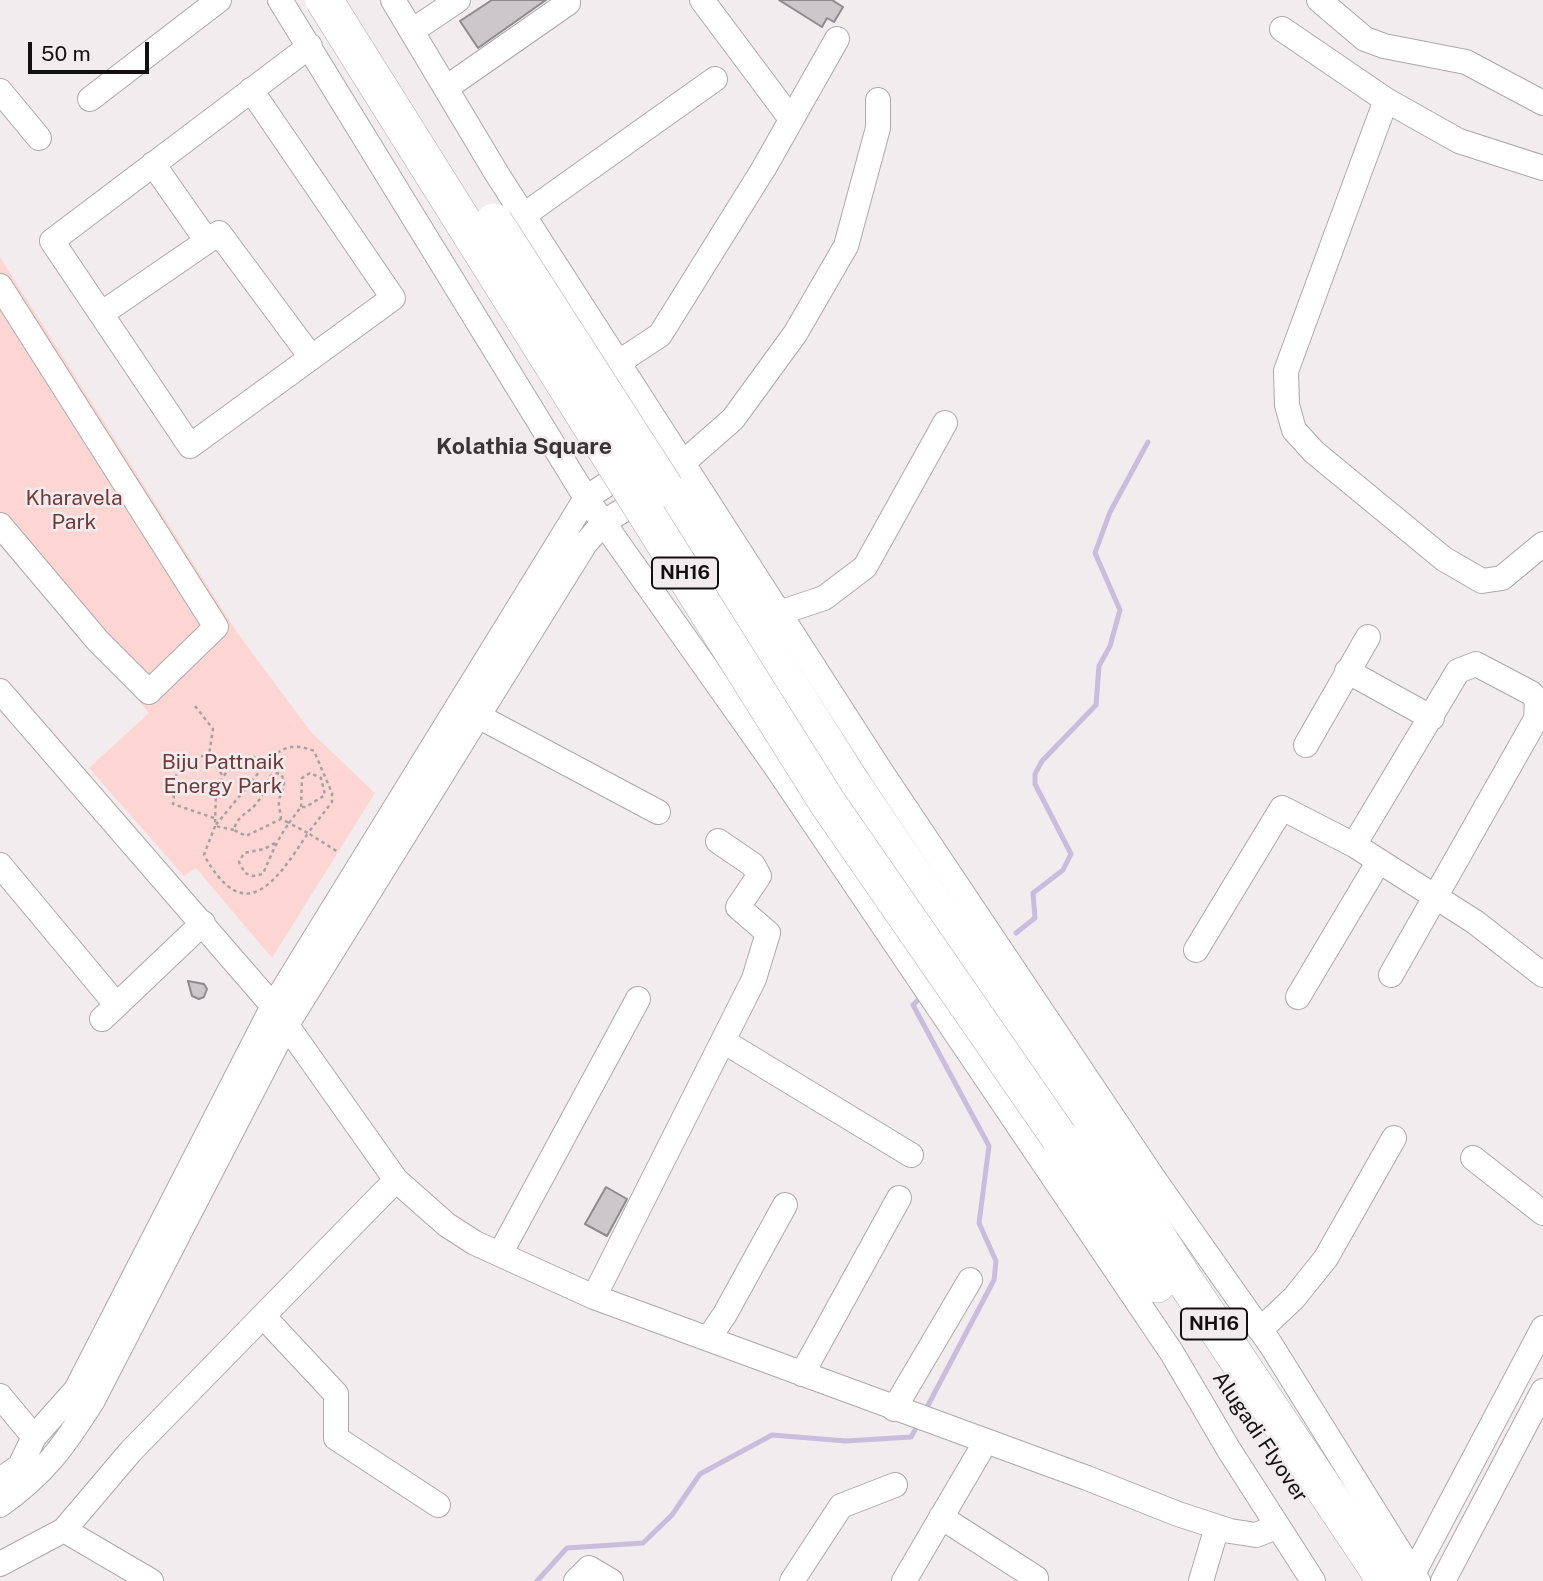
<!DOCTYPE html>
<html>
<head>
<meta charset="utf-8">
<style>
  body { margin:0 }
  #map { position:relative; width:1543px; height:1581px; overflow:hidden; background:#f2ecef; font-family:"Public Sans",sans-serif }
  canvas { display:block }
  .scale { position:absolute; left:28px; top:42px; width:121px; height:32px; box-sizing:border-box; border:4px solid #121011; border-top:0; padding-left:9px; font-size:21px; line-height:24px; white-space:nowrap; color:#121011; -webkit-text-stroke:5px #f2ecef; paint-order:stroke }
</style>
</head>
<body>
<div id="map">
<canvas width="1543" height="1581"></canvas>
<div class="scale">50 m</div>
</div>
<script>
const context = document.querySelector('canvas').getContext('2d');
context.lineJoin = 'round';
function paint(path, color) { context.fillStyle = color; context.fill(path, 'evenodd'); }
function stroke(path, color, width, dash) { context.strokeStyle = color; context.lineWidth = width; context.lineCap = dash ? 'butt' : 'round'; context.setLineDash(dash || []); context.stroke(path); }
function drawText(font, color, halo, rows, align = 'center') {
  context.font = font + ' "Public Sans",sans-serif'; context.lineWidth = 5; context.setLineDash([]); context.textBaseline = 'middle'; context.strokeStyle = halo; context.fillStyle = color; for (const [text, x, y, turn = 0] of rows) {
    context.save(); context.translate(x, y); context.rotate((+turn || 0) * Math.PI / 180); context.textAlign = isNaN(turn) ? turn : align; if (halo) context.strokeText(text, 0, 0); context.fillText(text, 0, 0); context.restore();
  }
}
const green = new Path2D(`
  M0 257 236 631 311 732 375 793 272 958 196 868 184 876 89 768 149 713 0 539Z`);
const stream = new Path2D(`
  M1016 933 1035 918 1033 893 1063 870 1071 854 1035 784V774L1042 761 1096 705 1099 666 1110 646 1120 610 1095 553 1110 512 1148 442
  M922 996 913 1005 989 1146 979 1223 996 1261 994 1280 925 1411
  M537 1581 567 1548 643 1543 672 1515 700 1474 772 1435 846 1441 911 1437 919 1423`);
const building = new Path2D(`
  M492 0H546L478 48 460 21Z
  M779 0H832L843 7 834 22 827 18 822 27Z
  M188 981 204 984 207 989 204 997 199 999 192 996Z
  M606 1187 627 1199 607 1236 585 1224Z`);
const path = new Path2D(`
  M195 706 213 729 209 755
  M301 807 302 778 310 773 321 778 325 795 306 807H301L289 823 308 833 332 802V793L314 751C294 743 284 746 269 760L251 757 231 766 223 777 216 789 215 826 204 855C245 929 276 882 308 833L338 852
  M214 818 173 804C175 796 172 788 174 781 179 764 193 757 209 755L222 775
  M234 830 215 826 269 760 275 773
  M275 843 264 849 244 853 239 862 245 873 253 876 263 874C271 855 277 840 289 823L281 819 246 836 234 830C237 815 248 814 256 804 263 796 266 787 269 777L275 773 281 774C288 786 281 789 279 801 278 806 281 813 281 819`);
const minor = new Path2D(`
  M280 0 586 498 776 767 1172 1353 1229 1450 1313 1581
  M393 0 497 174 882 773 1154 1179 1271 1345 1418 1581
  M702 0 791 119
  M1319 0 1365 39 1384 46 1466 62 1543 103
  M1282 29 1386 100 1459 141 1543 168
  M412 31 458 0
  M446 88 568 3 566 0
  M251 90 393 298 190 446 52 241 310 46
  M0 91 39 138
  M90 99 219 0
  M1386 100 1286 371 1287 405 1294 430 1314 452 1444 559 1482 581 1502 578 1543 544
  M153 164 207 241
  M524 215 715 79
  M0 286 216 627 149 692 98 641 0 525
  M101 314 219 233 311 357
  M619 362 660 335 764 168 837 39
  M684 462 733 419 795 334 846 246 878 128V100
  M779 613 824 598 865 567 945 423
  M1347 671 1432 718
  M0 691 273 1006 396 1180 447 1225 475 1243 594 1297 1087 1478 1178 1514 1230 1531 1256 1535 1276 1527
  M478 716 658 812
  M1306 745 1368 637
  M1354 845 1475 922 1543 975
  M0 865 115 1003
  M1196 950 1282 808 1354 845 1458 671 1476 664 1531 693 1537 700 1536 719 1391 975
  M1298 997 1379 861
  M102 1019 203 923
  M723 1041 911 1155
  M1473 1158 1543 1213
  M500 1254 638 999
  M594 1297 754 979 768 933 738 907 759 876 753 865 718 841
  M263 1316 336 1394V1438L438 1505
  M1260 1330 1294 1298 1326 1258 1394 1138
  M708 1339 725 1314 785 1205
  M802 1374 899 1198
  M0 1396 34 1437
  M894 1409 970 1280
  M0 1480 20 1466 34 1437 76 1390 273 1006 586 498 632 468
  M0 1505C45 1473 64 1446 93 1400L286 1026 585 544 605 521 651 494
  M941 1517 1036 1578 1033 1581
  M64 1530 151 1581
  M0 1564 64 1530 131 1451 396 1180
  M1413 1574 1543 1328
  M576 1581 589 1568 611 1581
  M792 1581 841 1506 895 1485
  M904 1581 986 1441
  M1201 1581 1217 1527
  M1443 1581 1543 1391`);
const highway = new Path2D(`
  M665 488 850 781 1131 1195 1187 1284 1386 1581
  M1059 1137 1157 1284`);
const highwayBridge = new Path2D(`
  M324 0 827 802 1059 1137
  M494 222 665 488`);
const shields = [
  [685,573,66],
  [1214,1324,66]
];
const shieldNames = [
  ["NH16",685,573],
  ["NH16",1214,1324]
];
const parkNames = [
  ["Kharavela",74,499],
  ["Park",74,523],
  ["Biju Pattnaik",223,763],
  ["Energy Park",223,787]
];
const streetNames = [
  ["Alugadi Flyover",1260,1437,56]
];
const neighbourhoodNames = [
  ["Kolathia Square",524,447]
];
paint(green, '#fdd6d3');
stroke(stream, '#c9bcdc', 5);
paint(building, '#cbc7cb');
stroke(building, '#8e8a8e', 2);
stroke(minor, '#ada8ab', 26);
stroke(highway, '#ada8ab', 38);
stroke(path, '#a6a2a4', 2.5, [3.5, 3.5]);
stroke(minor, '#fff', 24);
stroke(highway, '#fff', 37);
stroke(highwayBridge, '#ada8ab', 38, []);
stroke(highwayBridge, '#fff', 37);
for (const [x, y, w] of shields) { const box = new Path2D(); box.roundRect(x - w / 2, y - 15.5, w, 31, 5); context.fillStyle = '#f2ecef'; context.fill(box); stroke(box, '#121011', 2); }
drawText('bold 19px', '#121011', null, shieldNames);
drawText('21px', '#703a38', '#f2ecef', parkNames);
drawText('21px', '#121011', '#f2ecef', streetNames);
drawText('bold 23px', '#393537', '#f2ecef', neighbourhoodNames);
</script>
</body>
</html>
